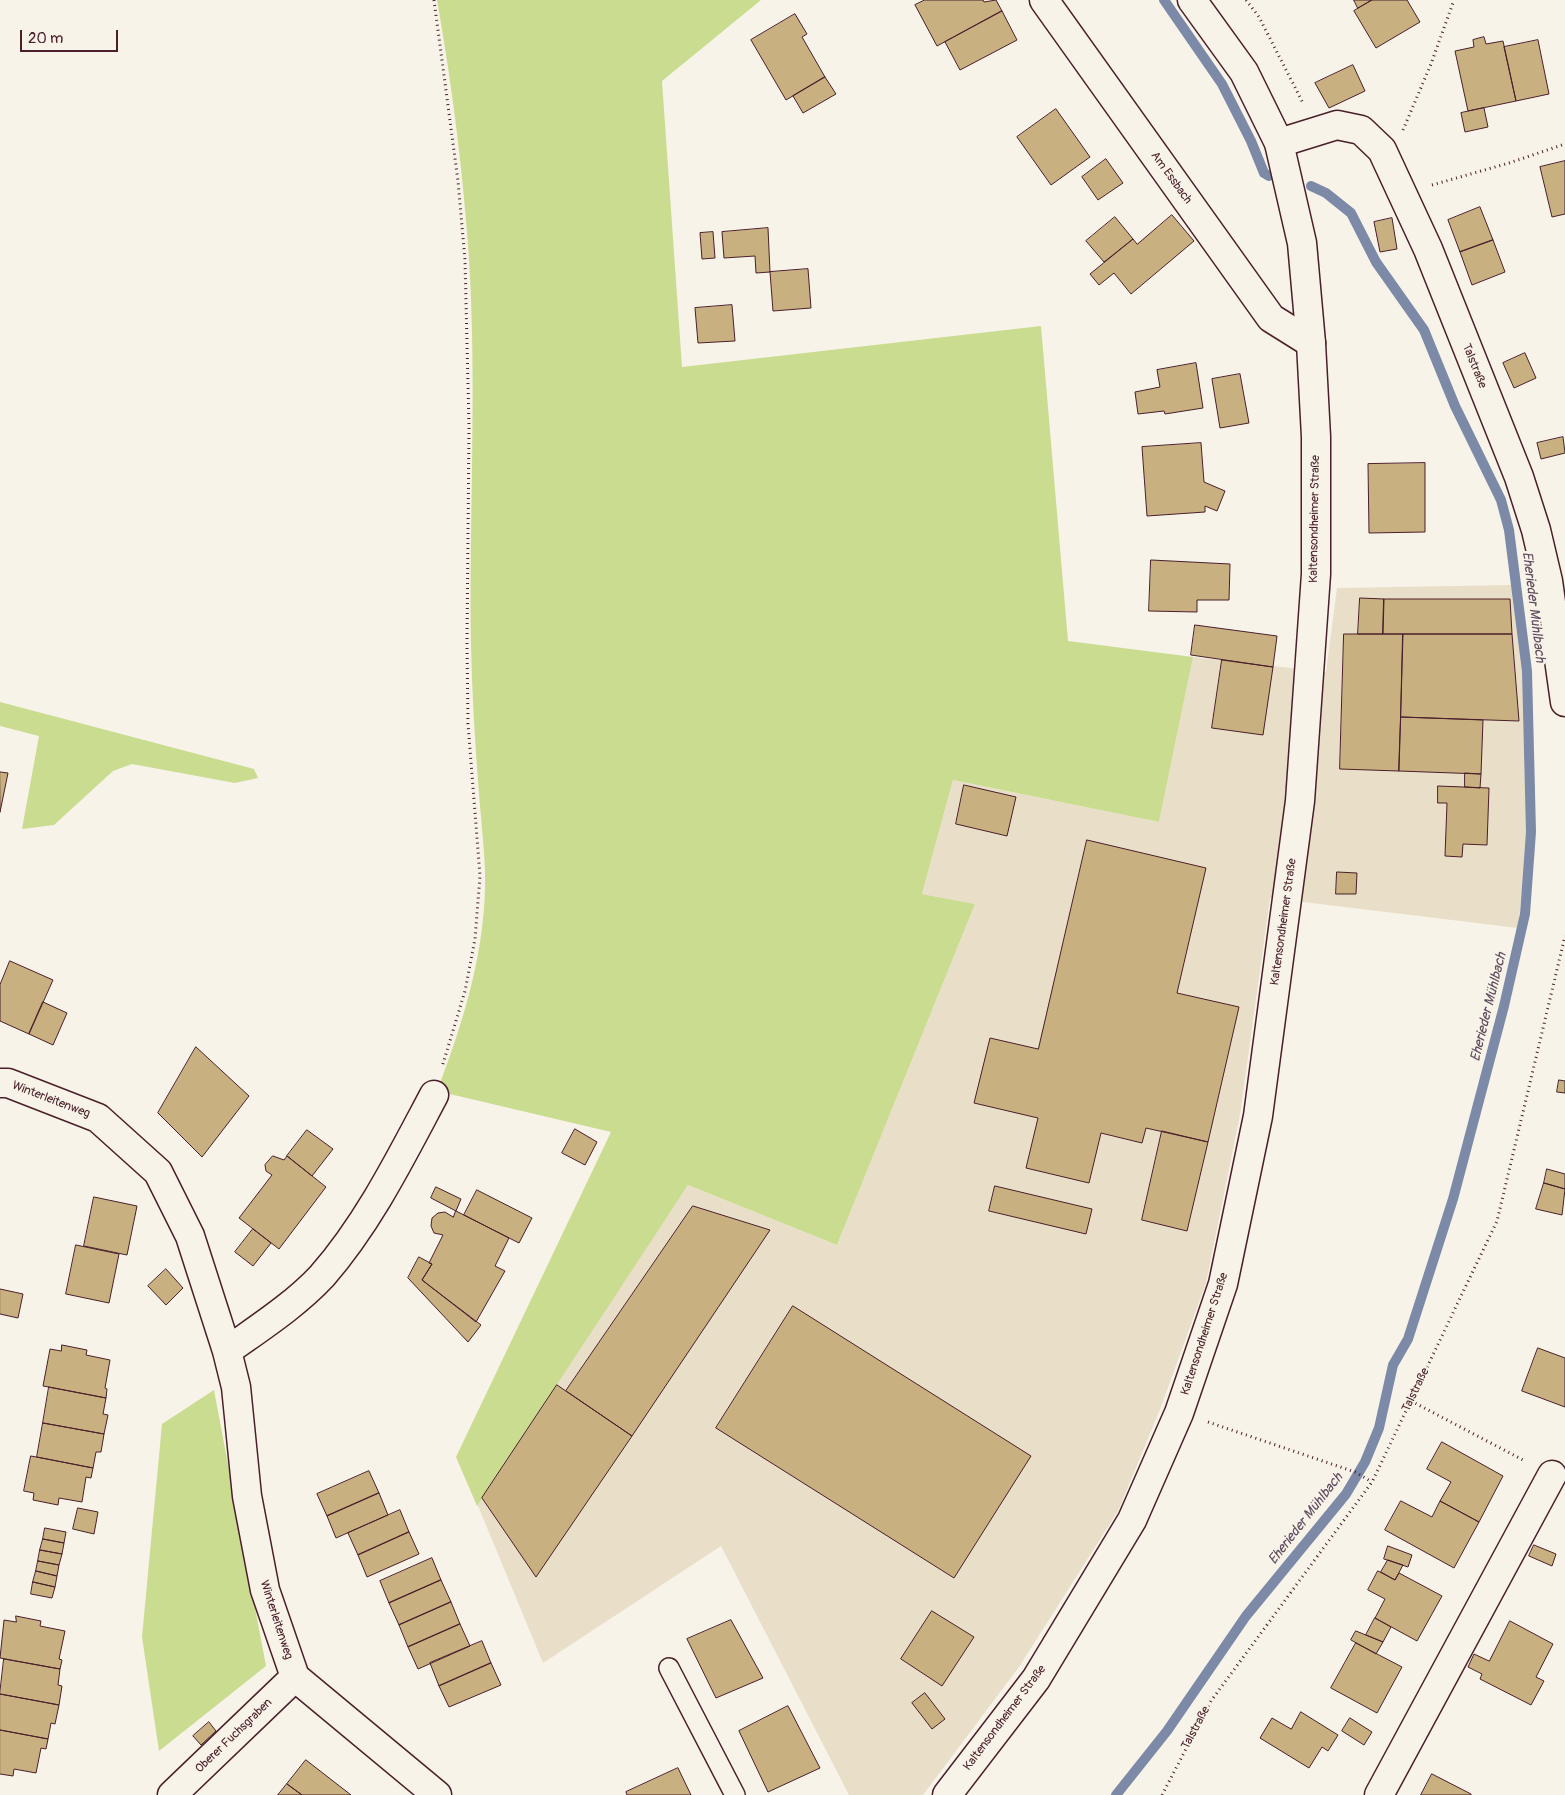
<!DOCTYPE html>
<html>
<head>
<meta charset="utf-8">
<style>
  body { margin:0 }
  #map { position:relative; width:1565px; height:1795px; overflow:hidden; background:#f7f3e8; font-family:Pangolin,sans-serif }
  canvas { display:block }
  .scale { position:absolute; left:20px; top:30px; width:98px; height:22px; box-sizing:border-box; border:2px solid #4a1f2b; border-top:0; padding-left:6px; font-size:15px; line-height:18px; white-space:nowrap; color:#4a1f2b; -webkit-text-stroke:4px #f7f3e8; paint-order:stroke }
</style>
</head>
<body>
<div id="map">
<canvas width="1565" height="1795"></canvas>
<div class="scale">20 m</div>
</div>
<script>
const context = document.querySelector('canvas').getContext('2d');
context.lineJoin = 'round';
function paint(path, color) { context.fillStyle = color; context.fill(path, 'evenodd'); }
function stroke(path, color, width, dash) { context.strokeStyle = color; context.lineWidth = width; context.lineCap = dash ? 'butt' : 'round'; context.setLineDash(dash || []); context.stroke(path); }
function drawText(font, color, halo, rows, align = 'center') {
  context.font = font + ' Pangolin,sans-serif'; context.lineWidth = 5; context.setLineDash([]); context.textBaseline = 'middle'; context.strokeStyle = halo; context.fillStyle = color; for (const [text, x, y, turn = 0] of rows) {
    context.save(); context.translate(x, y); context.rotate((+turn || 0) * Math.PI / 180); context.textAlign = isNaN(turn) ? turn : align; if (halo) context.strokeText(text, 0, 0); context.fillText(text, 0, 0); context.restore();
  }
}
const built = new Path2D(`
  M1513 585 1525 672 1528 757V831L1518 928 1270 898 1240 1115 1206 1283 1161 1407 1118 1511 1019 1667 923 1795H849L721 1546 543 1663 476 1501 688 1185 837 1245 975 904 922 894 953 780 1159 822 1193 657 1326 672 1337 588Z`);
const green = new Path2D(`
  M437 0H761L662 81 682 367 1041 326 1068 641 1193 657 1159 822 953 780 922 894 975 904 837 1245 688 1185 477 1506 456 1457 611 1132 437 1091C464 1021 487 946 485 871 484 845 481 819 479 794 475 744 472 694 471 645 469 516 477 387 469 258 463 171 452 85 437 0Z
  M0 702 254 769 258 778 235 783 132 764 113 771 54 825 22 829 39 736 0 726Z
  M214 1390 266 1666 159 1751 142 1637 162 1424Z`);
const stream = new Path2D(`
  M1164 0 1222 84 1251 141 1264 173 1269 176
  M1116 1795 1167 1731 1246 1616 1346 1494 1365 1462 1379 1428 1393 1365 1408 1339 1453 1199 1504 1006 1525 914 1531 832 1527 671 1509 530 1501 500 1455 406 1424 330 1376 262 1351 213 1326 193 1311 186`);
const building = new Path2D(`
  M925 0H983L984 2 996 0 1002 11 937 46 915 5Z
  M1354 0H1372L1358 8Z
  M1372 0H1407L1420 22 1376 48 1354 11Z
  M1002 11 1017 40 960 70 945 42Z
  M795 14 807 34 802 37 825 77 786 100 751 40Z
  M1484 37 1486 44 1503 41 1516 101 1468 111 1455 51 1474 47 1473 40Z
  M1538 40 1549 94 1516 101 1504 47Z
  M1353 65 1365 91 1329 108 1315 83Z
  M825 77 836 94 803 113 793 96Z
  M1484 108 1488 127 1465 132 1461 113Z
  M1056 109 1090 157 1051 185 1017 137Z
  M1106 159 1123 183 1098 200 1082 177Z
  M1565 161V214L1552 217 1540 167Z
  M1480 207 1493 240 1460 252 1448 220Z
  M1172 215 1194 241 1131 294 1114 273 1099 285 1090 274 1133 239 1137 244Z
  M1115 217 1133 239 1104 262 1086 241Z
  M1392 218 1397 249 1380 252 1374 222Z
  M768 228 770 272 756 273 755 256 724 258 722 232Z
  M713 232 715 258 702 259 700 233Z
  M1493 240 1505 272 1472 285 1460 252Z
  M808 269 811 308 773 311 770 272Z
  M732 305 735 341 698 343 695 308Z
  M1525 353 1536 378 1514 388 1503 363Z
  M1196 363 1203 408 1165 414 1164 411 1138 414 1135 392 1160 387 1157 370Z
  M1240 374 1249 423 1220 428 1212 379Z
  M1563 437 1565 453 1541 459 1537 443Z
  M1201 443 1204 482 1225 491 1217 511 1205 506V512L1147 516 1142 447Z
  M1425 463V532L1369 533 1368 464Z
  M1151 560 1230 564 1229 600H1197V612L1149 611Z
  M1360 598 1384 599 1383 634H1358Z
  M1384 599H1510L1512 634H1383Z
  M1195 625 1277 636 1273 667 1191 655Z
  M1344 634H1403L1399 771 1340 769Z
  M1403 634H1512L1519 721 1401 717Z
  M1222 660 1273 667 1263 735 1212 728Z
  M1401 717 1483 720 1481 774 1399 771Z
  M0 772 8 773 0 812Z
  M1465 773 1481 774 1480 788 1465 787Z
  M964 785 1016 797 1007 836 956 824Z
  M1438 786 1489 788 1487 845 1463 844 1462 857 1445 856 1447 803H1438Z
  M1087 840 1206 868 1177 993 1239 1007 1208 1142 1146 1128 1142 1143 1101 1133 1089 1183 1026 1168 1038 1118 974 1103 990 1038 1038 1049Z
  M1337 872 1357 873 1356 894H1336Z
  M10 961 53 980 29 1034 0 1021V985Z
  M43 1002 67 1013 53 1045 29 1034Z
  M196 1047 249 1096 202 1157 158 1113Z
  M1559 1080 1565 1081V1093L1557 1092Z
  M575 1129 597 1142 585 1165 562 1153Z
  M307 1130 333 1149 312 1176 287 1156Z
  M1162 1131 1208 1142 1187 1231 1142 1220Z
  M273 1156 284 1160 287 1156 326 1187 279 1249 239 1218 272 1175 266 1171 265 1165Z
  M1547 1169 1565 1174V1189L1544 1183Z
  M1544 1183 1565 1189 1562 1215 1536 1209Z
  M995 1186 1092 1209 1086 1234 989 1211Z
  M436 1187 461 1199 456 1211 431 1198Z
  M477 1190 532 1218 519 1243 464 1215Z
  M94 1197 137 1206 127 1255 84 1246Z
  M693 1206 770 1230 632 1436 566 1391Z
  M456 1211 509 1238 495 1266 505 1271 476 1322 422 1280 432 1264 429 1263 443 1235 434 1233 431 1226 432 1218 438 1213 445 1212 453 1217Z
  M253 1229 271 1243 253 1266 235 1252Z
  M76 1245 119 1254 109 1303 66 1294Z
  M419 1257 432 1264 422 1280 481 1325 468 1342 408 1278Z
  M166 1269 183 1288 166 1305 148 1286Z
  M0 1289 23 1294 18 1318 0 1314Z
  M793 1306 1031 1456 954 1578 716 1428Z
  M62 1345 87 1350 86 1355 110 1360 105 1388 107 1389 106 1398 43 1386 50 1349 61 1351Z
  M1538 1348 1565 1358V1407L1522 1391Z
  M557 1385 632 1436 536 1577 482 1498Z
  M49 1387 106 1398 103 1414 108 1415 104 1434 43 1423Z
  M43 1423 104 1434 101 1452H96L93 1468 37 1457Z
  M1442 1442 1503 1476 1479 1522 1440 1501 1451 1482 1427 1469Z
  M31 1456 93 1468 91 1478 86 1477 82 1502 59 1498 58 1505 33 1500 34 1493 24 1491Z
  M369 1471 379 1493 327 1516 317 1494Z
  M379 1493 388 1515 336 1538 327 1516Z
  M1401 1501 1432 1517 1440 1501 1479 1522 1454 1568 1385 1530Z
  M78 1508 98 1512 94 1534 73 1529Z
  M400 1510 409 1532 358 1555 348 1533Z
  M45 1528 66 1532 64 1543 43 1539Z
  M409 1532 419 1554 367 1577 358 1555Z
  M43 1539 64 1543 62 1554 40 1550Z
  M1534 1545 1556 1554 1552 1566 1529 1556Z
  M1388 1546 1412 1555 1408 1567 1384 1559Z
  M40 1550 62 1554 59 1565 38 1561Z
  M432 1558 441 1580 389 1603 380 1581Z
  M1388 1560 1403 1565 1395 1580 1381 1572Z
  M38 1561 59 1565 57 1576 36 1571Z
  M36 1571 57 1576 55 1587 33 1582Z
  M1378 1571 1395 1580 1399 1573 1442 1596 1417 1641 1375 1618 1385 1599 1368 1590Z
  M441 1580 451 1602 399 1625 389 1603Z
  M33 1582 55 1587 52 1598 31 1594Z
  M451 1602 460 1624 408 1647 399 1625Z
  M932 1611 974 1637 942 1686 901 1659Z
  M16 1616 41 1621 40 1626 65 1631 59 1659 62 1660 60 1669 0 1658 4 1620 16 1622Z
  M1375 1618 1391 1627 1383 1642 1366 1635Z
  M731 1620 763 1678 716 1698 687 1639Z
  M1510 1621 1553 1644 1536 1677 1544 1681 1531 1705 1480 1679 1482 1674 1468 1667 1474 1654 1489 1661Z
  M460 1624 470 1646 418 1669 408 1647Z
  M1356 1631 1383 1642 1376 1654 1351 1640Z
  M482 1641 491 1663 439 1686 430 1663Z
  M1356 1643 1402 1667 1377 1713 1331 1688Z
  M4 1659 60 1669 58 1685 62 1686 59 1705 0 1694Z
  M491 1663 501 1685 449 1707 439 1686Z
  M925 1693 945 1719 932 1729 912 1703Z
  M0 1694 59 1705 55 1724 51 1723 48 1739 0 1730Z
  M788 1706 820 1768 768 1792 739 1731Z
  M1301 1712 1338 1735 1328 1751 1322 1747 1309 1768 1260 1738 1272 1718 1291 1729Z
  M1350 1718 1372 1732 1364 1745 1342 1731Z
  M209 1722 216 1731 201 1745 193 1736Z
  M0 1730 48 1739 46 1749 41 1748 36 1773 14 1769 13 1776 0 1774Z
  M306 1760 351 1795H302L287 1784Z
  M678 1768 691 1795H627L626 1792Z
  M1432 1774 1471 1794V1795H1421Z
  M287 1784 302 1795H278Z`);
const path = new Path2D(`
  M434 0 458 181 465 260 469 426 467 644 468 724 480 876 475 939 465 991 442 1067
  M1246 0 1259 17 1303 103
  M1403 130 1431 64 1454 0
  M1432 185 1509 163 1565 144
  M1411 1401 1525 1461
  M1208 1422 1355 1472 1372 1482
  M1162 1795 1211 1701 1372 1482 1497 1221 1565 936`);
const service = new Path2D(`
  M669 1668 735 1795`);
const minor = new Path2D(`
  M1044 0 1271 318 1311 343
  M1279 143 1337 125 1361 130 1382 150 1428 249 1519 477 1536 530 1548 581 1565 702
  M0 1083H8L98 1118 158 1172 190 1236 227 1351 236 1387 247 1496 265 1590 295 1677 437 1795
  M227 1351C259 1328 295 1305 322 1276 369 1222 401 1157 434 1095
  M172 1795 295 1677
  M1379 1795 1552 1475`);
const secondary = new Path2D(`
  M947 1795 1036 1679 1132 1520 1179 1413 1223 1284 1258 1116 1300 801 1316 574V437L1311 343 1302 243 1279 143 1244 72 1192 0`);
const streetNames = [
  ["Am Essbach",1171,178,54],
  ["Talstraße",1474,366,68],
  ["Kaltensondheimer Straße",1315,519,-89],
  ["Kaltensondheimer Straße",1284,922,-82],
  ["Winterleitenweg",51,1100,21],
  ["Kaltensondheimer Straße",1205,1334,-72],
  ["Talstraße",1416,1390,-64],
  ["Winterleitenweg",276,1620,72],
  ["Kaltensondheimer Straße",1005,1718,-53],
  ["Talstraße",1196,1728,-62],
  ["Oberer Fuchsgraben",234,1736,-44]
];
const waterNames = [
  ["Eherieder Mühlbach",1533,607,83],
  ["Eherieder Mühlbach",1489,1007,-76],
  ["Eherieder Mühlbach",1306,1519,-52]
];
paint(built, '#e9dfc9');
paint(green, '#cadc90');
stroke(stream, '#7c8aa8', 10);
paint(building, '#c8b080');
stroke(building, '#4a1f2b', 1);
stroke(service, '#4a1f2b', 22);
stroke(minor, '#4a1f2b', 31);
stroke(secondary, '#4a1f2b', 31);
stroke(path, '#4a1f2b', 3, [1, 4]);
stroke(service, '#f7f3e8', 19);
stroke(minor, '#f7f3e8', 28);
stroke(secondary, '#f7f3e8', 28);
drawText('12px', '#4a1f2b', '#f7f3e8', streetNames);
drawText('italic 14px', '#5f4c5f', '#f7f3e8', waterNames);
</script>
</body>
</html>
